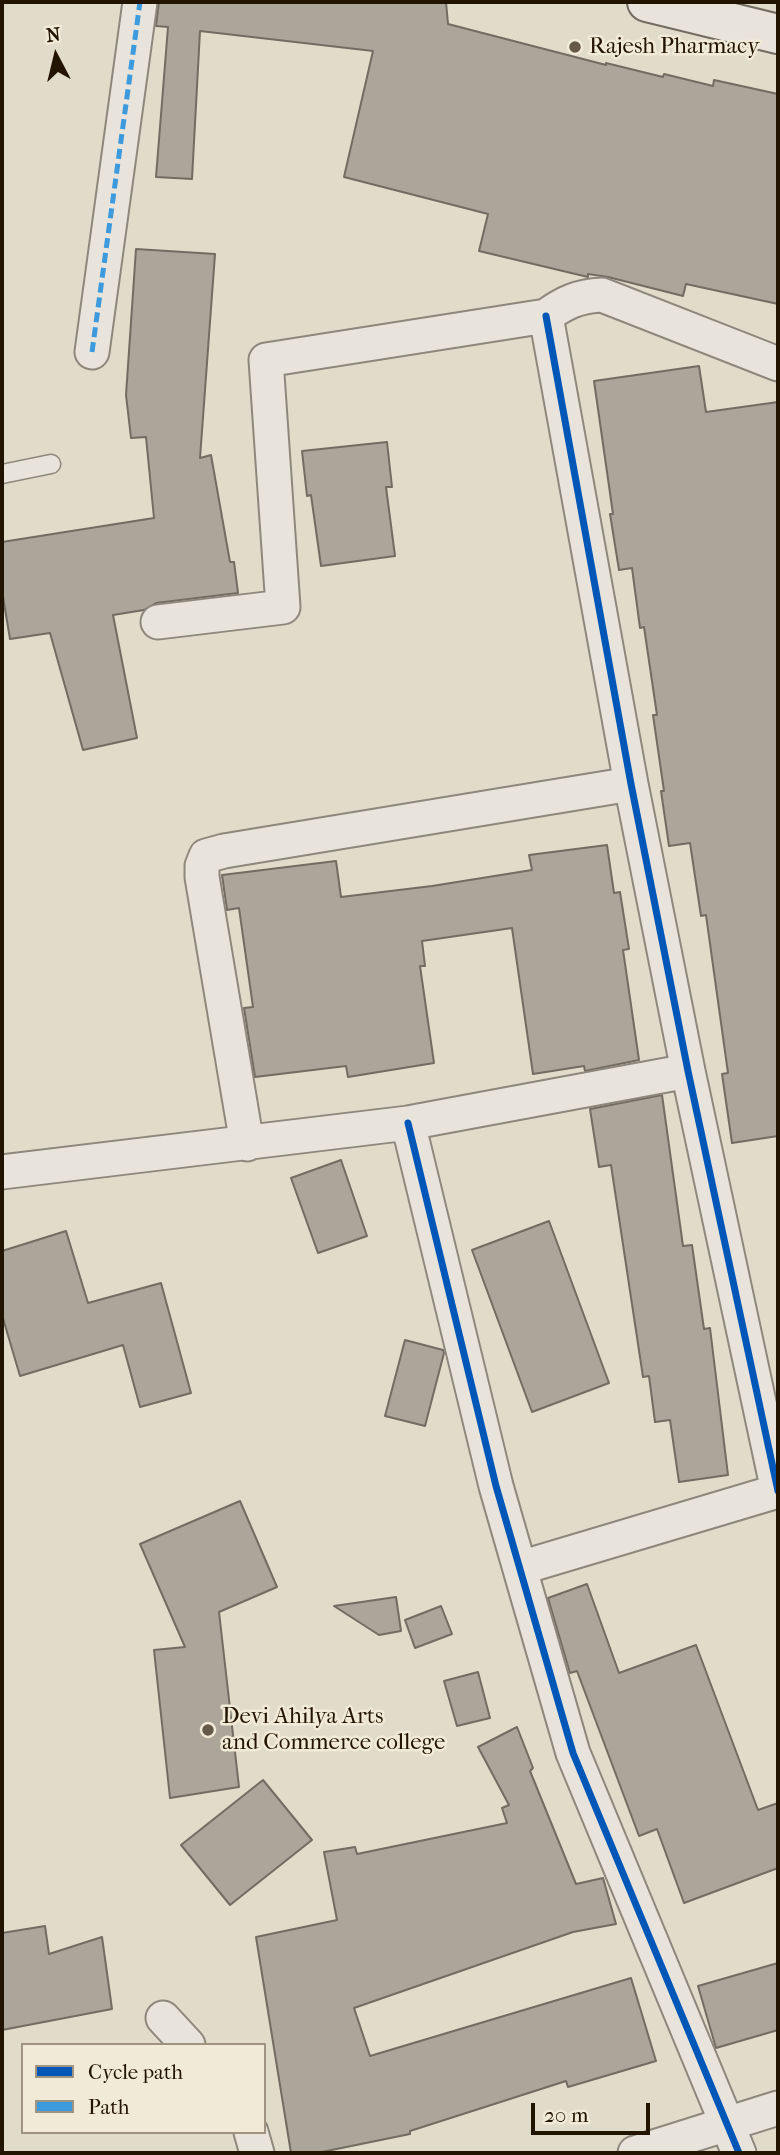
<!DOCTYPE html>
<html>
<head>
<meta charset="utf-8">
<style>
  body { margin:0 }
  #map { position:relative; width:780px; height:2155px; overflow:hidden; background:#e1dbca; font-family:"IM FELL French Canon",serif }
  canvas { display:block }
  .frame { position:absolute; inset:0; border:4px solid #221401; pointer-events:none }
  .legend { position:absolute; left:21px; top:2043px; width:245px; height:91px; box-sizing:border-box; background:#f1ead7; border:2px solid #9e9481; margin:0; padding:9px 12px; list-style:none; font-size:21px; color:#221401 }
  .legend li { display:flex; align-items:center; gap:14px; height:35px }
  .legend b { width:35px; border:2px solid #9e9481 }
  .north { position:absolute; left:21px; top:21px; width:70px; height:70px; -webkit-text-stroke:5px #f1ead7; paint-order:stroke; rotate:353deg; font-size:19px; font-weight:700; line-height:28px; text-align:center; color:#221401 }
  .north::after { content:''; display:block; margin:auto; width:24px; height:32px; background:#221401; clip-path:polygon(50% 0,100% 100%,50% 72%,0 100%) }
  .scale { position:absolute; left:531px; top:2103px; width:119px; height:32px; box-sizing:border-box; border:4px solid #221401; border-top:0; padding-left:9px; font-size:21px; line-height:24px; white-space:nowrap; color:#221401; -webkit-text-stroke:5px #f1ead7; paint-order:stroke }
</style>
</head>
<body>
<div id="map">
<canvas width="780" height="2155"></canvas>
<div class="frame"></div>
<ul class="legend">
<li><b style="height:9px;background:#0057b8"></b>Cycle path</li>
<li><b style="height:9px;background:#3c9add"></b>Path</li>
</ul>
<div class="north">N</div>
<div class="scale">20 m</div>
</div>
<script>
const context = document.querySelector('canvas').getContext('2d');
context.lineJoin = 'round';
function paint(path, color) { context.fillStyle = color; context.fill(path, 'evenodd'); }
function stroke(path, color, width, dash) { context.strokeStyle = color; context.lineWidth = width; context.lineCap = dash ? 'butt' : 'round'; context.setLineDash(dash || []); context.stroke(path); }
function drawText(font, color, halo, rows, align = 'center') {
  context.font = font + ' "IM FELL French Canon",serif'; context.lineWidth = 5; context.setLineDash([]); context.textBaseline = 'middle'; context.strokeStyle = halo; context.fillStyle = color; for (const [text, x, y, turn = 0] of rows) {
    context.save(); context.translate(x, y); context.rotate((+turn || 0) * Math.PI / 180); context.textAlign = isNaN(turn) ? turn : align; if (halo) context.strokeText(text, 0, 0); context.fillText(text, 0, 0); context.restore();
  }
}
const building = new Path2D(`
  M159 2H446L448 24 606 65V63L663 77 664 74 713 86 714 80 778 94V304L686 284 683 296 608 277 588 274V277L479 251 488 214 344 177 373 51 200 31 192 179 156 177 168 27 156 26Z
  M136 249 215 254 200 458 211 455 230 562H234L238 593 156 603 144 610 113 615 137 738 83 750 50 633 10 639 2 591V542L154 518 146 437 131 438 126 395Z
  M699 366 706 412 778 402V1136L732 1143 722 1074 728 1073 706 915 701 916 690 843 669 846 661 791H664L653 715H657L644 627 640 628 632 568 619 570 610 514H613L594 381Z
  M387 442 392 487H386L395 556 321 566 311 495 307 496 302 451Z
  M607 845 614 893 620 892 629 949 623 950 639 1060 585 1071 584 1066 533 1074 512 928 422 941 425 966H420L434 1063 348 1077 346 1066 255 1077 244 1008 253 1007 239 908 227 910 222 875 336 861 341 897 432 886 532 870 529 855Z
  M662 1095 683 1246 692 1245 704 1329 710 1328 728 1475 679 1482 670 1420 655 1422 649 1376 643 1377 611 1165 599 1167 590 1109Z
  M341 1160 367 1236 318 1253 291 1178Z
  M549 1221 609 1383 532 1412 472 1250Z
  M66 1231 88 1303 161 1283 191 1393 140 1407 123 1345 20 1376 2 1315V1251Z
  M405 1340 443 1350 444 1353 425 1426 385 1416Z
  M240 1501 277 1587 219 1612 239 1787 170 1798 154 1650 185 1647 140 1544Z
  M587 1584 619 1673 696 1645 758 1810 778 1803V1868L684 1903 657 1829 639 1836 577 1671 570 1673 548 1598Z
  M396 1597 401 1631 379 1635 334 1606Z
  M441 1606 452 1634 415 1648 405 1620Z
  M478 1672 490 1718 457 1726 444 1681Z
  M517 1727 533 1768 530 1771 576 1884 603 1878 616 1924 573 1932 354 2008 370 2056 631 1978 656 2061 568 2087 566 2081 410 2131V2134L317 2153H291L256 1937 337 1920 324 1852 355 1847 357 1854 507 1823 502 1808 509 1805 478 1747Z
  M263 1780 312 1840 230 1905 181 1845Z
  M45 1926 49 1954 102 1937 112 2009 2 2030V1933Z
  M778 1963V2030L716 2048 698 1986Z`);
const service = new Path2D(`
  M2 474 51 464`);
const minor = new Path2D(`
  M546 316 631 784 688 1071 778 1491
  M92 352 140 2
  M158 622 283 607 266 360 546 316C564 303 578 296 602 295L778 364
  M408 1123 496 1486 573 1753 739 2153
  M247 1144 202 877V866L206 856 224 851 631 784
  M2 1172 408 1123 688 1071
  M520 1568 778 1491
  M163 2018 188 2045
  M251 2132 257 2153
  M635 2153 778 2108`);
const secondary = new Path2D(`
  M647 2 778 34`);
const quiet = new Path2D(`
  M92 352 140 2`);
const cycleway = new Path2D(`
  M546 316 631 784 688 1071 778 1491
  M408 1123 496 1486 573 1753 739 2153`);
const markers = [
  [575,47,7,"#655a47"],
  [208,1730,7,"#655a47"]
];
const poiNames = [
  ["Rajesh Pharmacy",589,47],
  ["Devi Ahilya Arts",222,1717],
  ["and Commerce college",222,1743]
];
paint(building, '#aba699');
stroke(building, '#726c62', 2);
stroke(service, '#8d887c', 21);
stroke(minor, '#8d887c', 37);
stroke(secondary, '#726c62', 42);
stroke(service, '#e8e4dc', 18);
stroke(minor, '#e8e4dc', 33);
stroke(secondary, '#e8e4dc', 38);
stroke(quiet, '#3c9add', 5, [10, 5]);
stroke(cycleway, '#0057b8', 7);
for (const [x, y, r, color] of markers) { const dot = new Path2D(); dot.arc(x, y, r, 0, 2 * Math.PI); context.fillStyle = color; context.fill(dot); stroke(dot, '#f1ead7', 2.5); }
drawText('23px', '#221401', '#f1ead7', poiNames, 'left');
</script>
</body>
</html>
